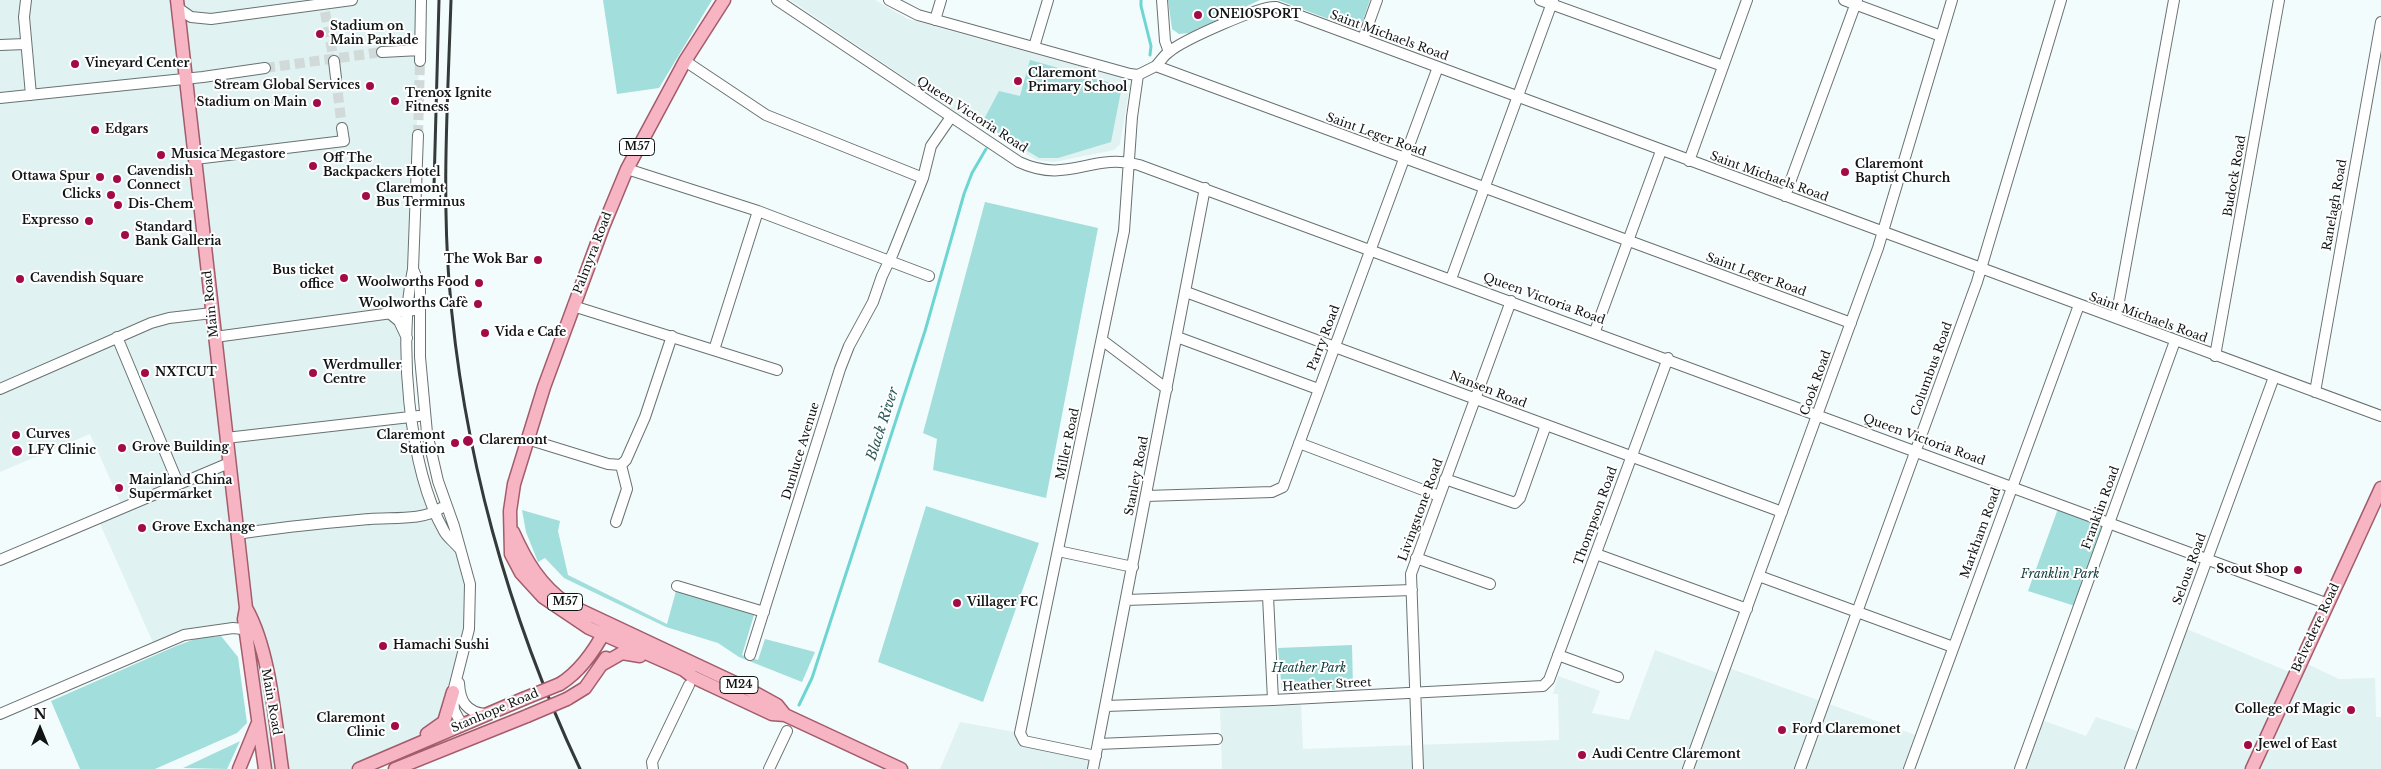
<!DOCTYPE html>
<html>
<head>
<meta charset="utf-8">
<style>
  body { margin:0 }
  #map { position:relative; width:2381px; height:769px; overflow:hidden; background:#f3fcfc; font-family:"Libre Baskerville",serif }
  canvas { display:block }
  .north { position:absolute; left:15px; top:704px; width:50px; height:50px; -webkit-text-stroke:4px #fff; paint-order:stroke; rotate:0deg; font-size:14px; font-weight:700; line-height:20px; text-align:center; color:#101414 }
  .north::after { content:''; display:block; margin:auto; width:18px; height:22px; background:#101414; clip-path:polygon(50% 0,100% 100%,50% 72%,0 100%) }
</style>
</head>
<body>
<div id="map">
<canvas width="2381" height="769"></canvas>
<div class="north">N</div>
</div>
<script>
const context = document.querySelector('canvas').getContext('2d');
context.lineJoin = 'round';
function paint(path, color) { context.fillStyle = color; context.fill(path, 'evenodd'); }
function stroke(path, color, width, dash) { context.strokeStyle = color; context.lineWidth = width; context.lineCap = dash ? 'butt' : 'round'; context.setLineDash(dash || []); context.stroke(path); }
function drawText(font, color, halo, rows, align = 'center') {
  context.font = font + ' "Libre Baskerville",serif'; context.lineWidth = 4; context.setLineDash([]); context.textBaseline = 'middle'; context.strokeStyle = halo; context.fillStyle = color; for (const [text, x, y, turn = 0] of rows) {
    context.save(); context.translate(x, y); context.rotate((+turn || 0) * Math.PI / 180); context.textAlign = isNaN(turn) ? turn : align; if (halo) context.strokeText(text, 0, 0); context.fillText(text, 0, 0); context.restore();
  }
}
const built = new Path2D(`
  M0 0H421L408 390 435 512 460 548 471 600 453 692 462 725 359 769H265L245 629 233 628 155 647 97 517 122 506 90 434 0 472Z
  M790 0H875L908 19 1122 78 1130 85 1120 144 1114 150 1054 162 1036 160 956 112Z
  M2182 627 2294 674 2301 661 2339 679 2375 678 2376 717H2381V769H2021L2039 719 2086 736 2096 717 2143 733Z
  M1655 650 1723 675 1726 667 1921 737 1909 769H1222L1220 708 1301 705 1303 749 1559 740 1558 694H1553L1558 676 1600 691 1592 713 1629 720Z
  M960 722 1020 733V737L1096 756 1093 769H940Z`);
const green = new Path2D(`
  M603 0H712L659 88 617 94Z
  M1168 0H1260L1189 33 1179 34 1172 29Z
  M1278 0H1370L1362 23 1352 28Z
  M1030 60 1122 86 1111 142 1058 158H1039L982 123 999 91 1020 96Z
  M985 202 1098 228 1046 498 933 470 937 439 923 433Z
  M926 506 1039 543 983 702 878 662Z
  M2059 506 2104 523 2075 606 2028 591Z
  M522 510 560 521 558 531 568 575 667 624 676 591 754 615 742 655 758 660 765 639 815 652 802 682 739 657 718 643 666 627 564 578 545 558 538 562 526 532Z
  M221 636 238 657 247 723 237 733 155 769H80L51 701 176 646 198 638Z
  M1352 645 1353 689 1282 691 1278 648Z
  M240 741 227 769 183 768 236 743Z`);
const stream = new Path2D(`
  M1141 0V6L1151 46 1150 55
  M799 705 812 678 925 331 964 194 972 173 986 149`);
const minorTunnel = new Path2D(`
  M325 12 334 61
  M265 68 382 52
  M336 78 342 128
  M418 135 420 61`);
const minor = new Path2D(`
  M26 0 24 17 31 95
  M777 0 1019 162C1068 185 1092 152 1139 165L2328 604
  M889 0 918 15 1130 74 1138 75 1156 66 1851 323
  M1162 0 1165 41 1169 52
  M1540 0 1723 66
  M1844 0 1941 36
  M178 8 191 17 211 19 352 0
  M935 20 941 0
  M1363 39 1377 0
  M0 45 25 44
  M1034 47 1048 0
  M382 52 420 50
  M334 61 336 78
  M420 61 421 0
  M685 61 766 115 923 178
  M1156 66C1160 62 1164 55 1169 52 1183 40 1261 5 1276 7L2381 416
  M0 98 203 77 265 68
  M418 135 413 269C398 339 408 468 444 531 447 537 454 542 459 548
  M195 159 344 141 342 128
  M1689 161 1747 0
  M627 169 758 211 929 276
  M1785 196 1857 0
  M413 269 420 286V357L427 433 438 481 454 526 470 584 469 629 453 692 454 710 462 725
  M1451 279 1553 0
  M1186 292 1782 512
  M573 306 777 370
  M388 312 399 321 407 338
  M2116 318 2174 0
  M1595 331 1661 151
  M117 337 178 483
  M215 337 414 310
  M1177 337 1318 389
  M1102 340 1167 389
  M714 350 758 211
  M2215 356 2279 0
  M0 389 151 323 169 318 212 313
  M2315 392 2381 22
  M226 438 419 416
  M527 439 608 464 621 465 626 460 645 417 672 336
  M1299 443 1439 496
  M1445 479 1515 503 1520 498 1546 425
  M1146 496 1272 492 1283 487 1438 67
  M616 522 627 489 621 465
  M237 534C281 527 326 523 370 519 391 517 423 521 441 508
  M1058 551 1133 567
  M1596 554 1747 609
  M1416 558 1490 584
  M0 560 229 463
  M1759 576 1953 647
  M677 586 764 612
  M1268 596 1273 700
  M1126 600 1412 590
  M750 655 840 369 849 346 873 302 882 276 893 253 923 178 931 146 951 117
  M1558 655 1618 677
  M459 683C460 701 466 712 485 714
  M1106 706 1273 700 1543 686 1549 680 1668 358
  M0 714 184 635 233 628 252 630
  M1098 744 1217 739
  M1096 756 1024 741 1020 733 1124 231 1132 117 1138 75
  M653 769 652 762 689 685
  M769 769 787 731
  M1093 769 1205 188
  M1418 769 1411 574 1511 301
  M1688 769 1878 248 1952 0
  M1800 769 1977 282 2061 0
  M1909 769 2079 305
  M2020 769 2175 341
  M2130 769 2274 377`);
const major = new Path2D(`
  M177 0 246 608 244 619 265 769
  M724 0 685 61 627 169 603 227 544 387 514 484 510 511 511 554 521 573 543 597 589 628 684 670 693 677 772 714 785 715 901 769
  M513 532C526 561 540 585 567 604L748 689 777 705 785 715
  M246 608C270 650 275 721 282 769
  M601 665 622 653 640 656
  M560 684C581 671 595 650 607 627
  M567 699 585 688 606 658
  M427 734 444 722 453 692
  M239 769 257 725
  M359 769 523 699
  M395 769 527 716
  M2252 769 2381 488`);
const rail = new Path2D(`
  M451 0C448 94 442 188 449 281 462 450 508 616 580 769
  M434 186 439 0`);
const majorBridge = new Path2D(`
  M523 699 560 684
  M527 716 567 699`);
const markers = [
  [1198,15,5,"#a30b47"],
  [320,34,5,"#a30b47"],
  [75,64,5,"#a30b47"],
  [1018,81,5,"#a30b47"],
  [370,86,5,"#a30b47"],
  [395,101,5,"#a30b47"],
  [317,103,5,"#a30b47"],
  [95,130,5,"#a30b47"],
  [161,155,5,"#a30b47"],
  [313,166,5,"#a30b47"],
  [1845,172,5,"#a30b47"],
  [100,177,5,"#a30b47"],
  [117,179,5,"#a30b47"],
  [111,195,5,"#a30b47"],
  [366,196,5,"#a30b47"],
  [118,205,5,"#a30b47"],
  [89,221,5,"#a30b47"],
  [125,235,5,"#a30b47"],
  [538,260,5,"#a30b47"],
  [344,278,5,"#a30b47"],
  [20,279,5,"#a30b47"],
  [479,283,5,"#a30b47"],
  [478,304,5,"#a30b47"],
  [485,333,5,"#a30b47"],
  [145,373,5,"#a30b47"],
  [313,373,5,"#a30b47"],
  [16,435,5,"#a30b47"],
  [468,441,6,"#a30b47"],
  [455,443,5,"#a30b47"],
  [122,448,5,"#a30b47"],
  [17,451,6,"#a30b47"],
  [119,488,5,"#a30b47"],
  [142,528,5,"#a30b47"],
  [2298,570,5,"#a30b47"],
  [957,603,5,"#a30b47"],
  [383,646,5,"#a30b47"],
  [2351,710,5,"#a30b47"],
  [395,726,5,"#a30b47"],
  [1782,730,5,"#a30b47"],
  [2248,745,5,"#a30b47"],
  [1582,755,5,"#a30b47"]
];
const shields = [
  [637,147,35],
  [565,602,35],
  [739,685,38]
];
const shieldNames = [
  ["M57",637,147],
  ["M57",565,602],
  ["M24",739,685]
];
const poiNames = [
  ["ONE10SPORT",1208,15],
  ["Stadium on",330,27],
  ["Main Parkade",330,41],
  ["Vineyard Center",85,64],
  ["Claremont",1028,74],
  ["Primary School",1028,88],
  ["Stream Global Services",360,86,"right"],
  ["Trenox Ignite",405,94],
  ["Fitness",405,108],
  ["Stadium on Main",307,103,"right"],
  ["Edgars",105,130],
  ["Musica Megastore",171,155],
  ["Off The",323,159],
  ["Backpackers Hotel",323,173],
  ["Claremont",1855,165],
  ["Baptist Church",1855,179],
  ["Cavendish",127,172],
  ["Connect",127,186],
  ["Ottawa Spur",90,177,"right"],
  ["Claremont",376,189],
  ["Bus Terminus",376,203],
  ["Clicks",101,195,"right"],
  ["Dis-Chem",128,205],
  ["Expresso",79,221,"right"],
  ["Standard",135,228],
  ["Bank Galleria",135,242],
  ["The Wok Bar",528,260,"right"],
  ["Bus ticket",334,271,"right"],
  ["office",334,285,"right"],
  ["Cavendish Square",30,279],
  ["Woolworths Food",469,283,"right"],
  ["Woolworths Cafè",468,304,"right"],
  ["Vida e Cafe",495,333],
  ["Werdmuller",323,366],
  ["Centre",323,380],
  ["NXTCUT",155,373],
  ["Curves",26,435],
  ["Claremont",445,436,"right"],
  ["Station",445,450,"right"],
  ["Claremont",479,441],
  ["Grove Building",132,448],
  ["LFY Clinic",28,451],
  ["Mainland China",129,481],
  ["Supermarket",129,495],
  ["Grove Exchange",152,528],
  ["Scout Shop",2288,570,"right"],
  ["Villager FC",967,603],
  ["Hamachi Sushi",393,646],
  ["College of Magic",2341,710,"right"],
  ["Claremont",385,719,"right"],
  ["Clinic",385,733,"right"],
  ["Ford Claremonet",1792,730],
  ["Jewel of East",2258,745],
  ["Audi Centre Claremont",1592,755]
];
const streetNames = [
  ["Saint Michaels Road",1389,36,20],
  ["Queen Victoria Road",972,115,33],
  ["Saint Leger Road",1376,135,20],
  ["Budock Road",2235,176,-80],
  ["Saint Michaels Road",1769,177,20],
  ["Ranelagh Road",2335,205,-80],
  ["Palmyra Road",593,253,-69],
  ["Saint Leger Road",1756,275,20],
  ["Queen Victoria Road",1544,299,20],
  ["Main Road",211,304,-96],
  ["Saint Michaels Road",2148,318,20],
  ["Parry Road",1324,338,-69],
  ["Columbus Road",1932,369,-70],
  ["Cook Road",1816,383,-70],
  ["Nansen Road",1488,390,21],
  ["Queen Victoria Road",1924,440,20],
  ["Miller Road",1068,444,-78],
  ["Dunluce Avenue",801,451,-73],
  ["Stanley Road",1137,476,-79],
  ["Franklin Road",2101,508,-70],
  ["Livingstone Road",1421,510,-70],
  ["Thompson Road",1596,516,-70],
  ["Markham Road",1981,533,-70],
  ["Selous Road",2190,569,-70],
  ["Belvedere Road",2316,628,-65],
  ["Heather Street",1327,685,-3],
  ["Main Road",271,702,80],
  ["Stanhope Road",495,711,-23]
];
const parkNames = [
  ["Franklin Park",2060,575],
  ["Heather Park",1309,669]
];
const waterNames = [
  ["Black River",883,424,-72]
];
paint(built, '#e0f2f1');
paint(green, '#a1dedc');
stroke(stream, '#6fd5d3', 3);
stroke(minorTunnel, '#d1d9d9', 10, [10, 5]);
stroke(minor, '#697271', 12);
stroke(major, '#a25c6b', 15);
stroke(minor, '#fff', 10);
stroke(major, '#f7b4c2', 12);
stroke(rail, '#343939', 3);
stroke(majorBridge, '#a25c6b', 15, []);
stroke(majorBridge, '#f7b4c2', 12);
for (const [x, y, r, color] of markers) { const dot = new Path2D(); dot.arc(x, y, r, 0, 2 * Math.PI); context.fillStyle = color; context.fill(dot); stroke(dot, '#fff', 2); }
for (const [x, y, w] of shields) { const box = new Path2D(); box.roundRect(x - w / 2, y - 8.5, w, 17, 4); context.fillStyle = '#fff'; context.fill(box); stroke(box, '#101414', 1); }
drawText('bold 11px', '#101414', null, shieldNames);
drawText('bold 12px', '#101414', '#fff', poiNames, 'left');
drawText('12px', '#101414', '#fff', streetNames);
drawText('italic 12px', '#10403f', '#fff', parkNames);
drawText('italic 14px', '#2b5958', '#fff', waterNames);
</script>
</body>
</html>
